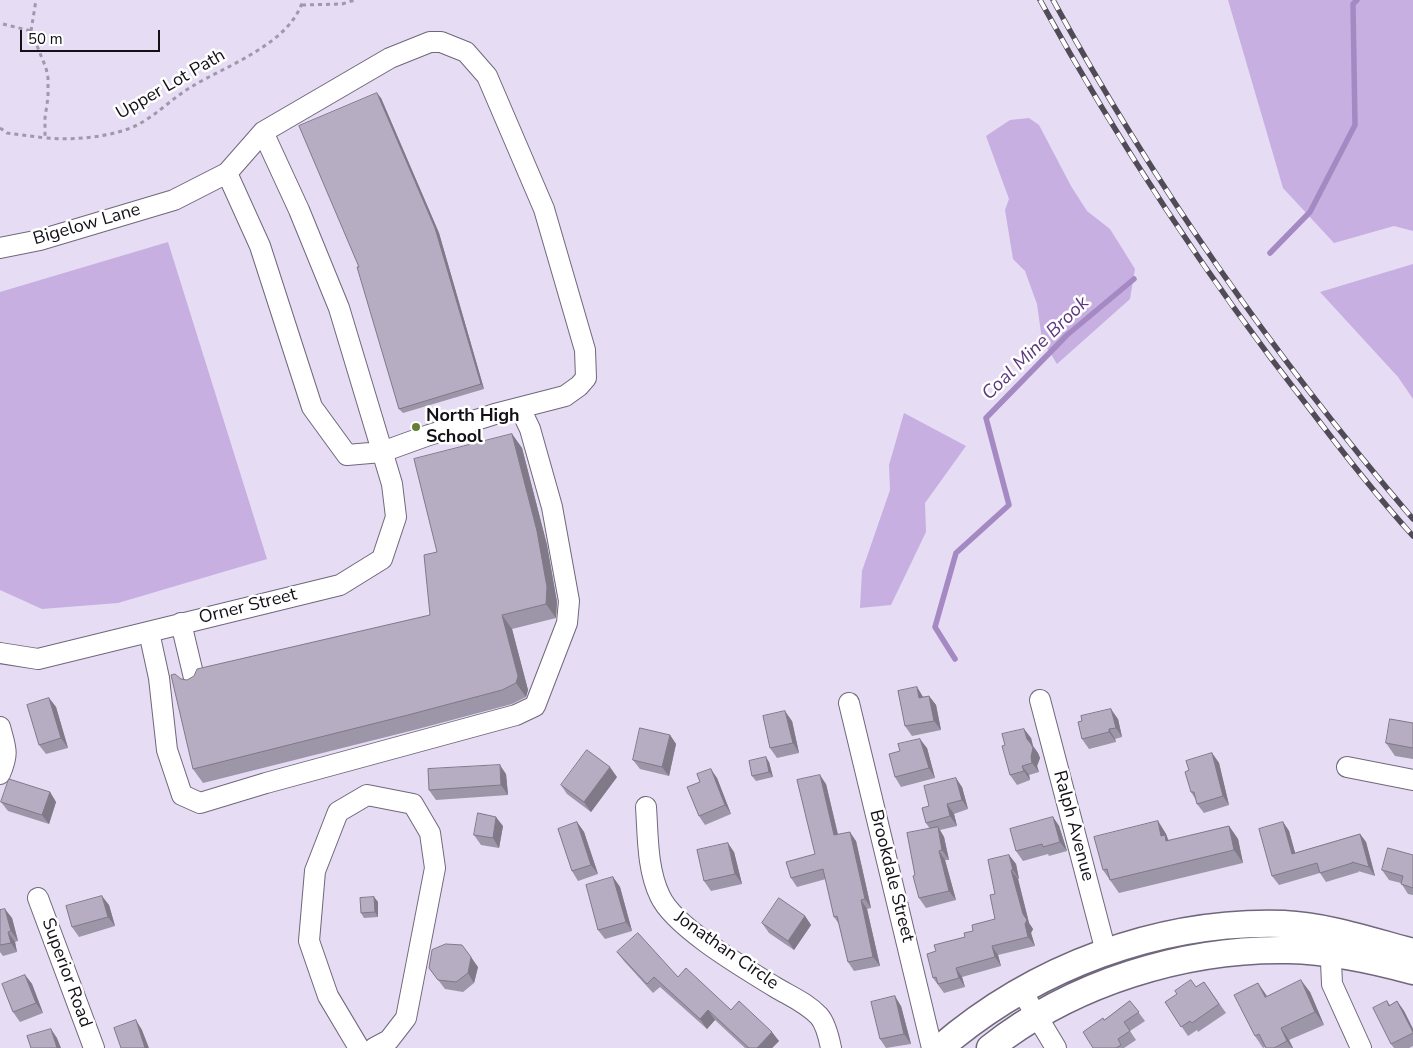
<!DOCTYPE html>
<html>
<head>
<meta charset="utf-8">
<style>
  body { margin:0 }
  #map { position:relative; width:1413px; height:1048px; overflow:hidden; background:#e6dcf3; font-family:"Nunito Sans",sans-serif }
  canvas { display:block }
  .scale { position:absolute; left:20px; top:30px; width:140px; height:22px; box-sizing:border-box; border:2px solid #131017; border-top:0; padding-left:6px; font-size:15px; line-height:18px; white-space:nowrap; color:#131017; -webkit-text-stroke:4px #fff; paint-order:stroke }
</style>
</head>
<body>
<div id="map">
<canvas width="1413" height="1048"></canvas>
<div class="scale">50 m</div>
</div>
<script>
const context = document.querySelector('canvas').getContext('2d');
context.lineJoin = 'round';
function paint(path, color) { context.fillStyle = color; context.fill(path, 'evenodd'); }
function stroke(path, color, width, dash) { context.strokeStyle = color; context.lineWidth = width; context.lineCap = dash ? 'butt' : 'round'; context.setLineDash(dash || []); context.stroke(path); }
function drawText(font, color, halo, rows, align = 'center') {
  context.font = font + ' "Nunito Sans",sans-serif'; context.lineWidth = 5; context.setLineDash([]); context.textBaseline = 'middle'; context.strokeStyle = halo; context.fillStyle = color; for (const [text, x, y, turn = 0] of rows) {
    context.save(); context.translate(x, y); context.rotate((+turn || 0) * Math.PI / 180); context.textAlign = isNaN(turn) ? turn : align; if (halo) context.strokeText(text, 0, 0); context.fillText(text, 0, 0); context.restore();
  }
}
const green = new Path2D(`
  M1228 0H1413V231L1394 226 1334 243 1283 188Z
  M1029 118 1039 125 1071 186 1087 211 1110 229 1135 269 1130 299 1057 364 1042 340 1037 304 1025 271 1013 259 1005 210 1009 199 986 136 1010 120Z
  M168 242 267 559 118 603 42 609 0 590V292Z
  M1413 264V399L1398 377 1320 292Z
  M904 413 966 446 925 503 926 532 891 605 860 608 862 571 890 490 889 465Z`);
const stream = new Path2D(`
  M1270 253 1310 212 1355 125 1353 4 1357 0
  M955 659 935 627 956 553 1009 505 986 418 1067 335 1134 279`);
const path = new Path2D(`
  M302 5 342 4 355 0
  M3 24 31 31
  M31 31 46 68 48 78V97L45 118V138C73 140 102 138 128 129 154 119 169 100 191 87 227 65 290 44 303 0
  M31 31 36 0
  M0 128 7 133 45 138`);
const minor = new Path2D(`
  M430 42H441L466 52 487 76 544 209 585 350 586 378 579 386 565 396 495 414 429 435 382 452 347 455 312 407 260 246 227 173 263 132 390 58Z
  M0 248 40 240 174 200 227 173
  M181 623 195 682
  M149 632 159 678 167 750 182 795 200 803 266 783 516 715 535 706 567 623 569 601 552 507 530 429 520 408
  M0 653 38 659 340 585 382 559 396 517 392 484 339 308 299 210 263 132
  M1040 700 1106 952
  M849 703 932 1048
  M0 727C6 749 9 753 0 774
  M1347 767 1413 780
  M646 807C648 836 647 869 660 896 674 927 744 968 775 987 790 996 807 1003 819 1016 826 1024 829 1038 831 1048
  M38 898 94 1048
  M1330 939 1332 984 1361 1048
  M1021 990 1056 1048
  M359 1048 328 996 309 941 315 871 338 812 367 795 413 804 430 833 435 868 406 1018 389 1040 374 1048`);
const major = new Path2D(`
  M940 1048C1034 967 1159 920 1284 924 1327 926 1371 941 1413 952
  M990 1048C1072 983 1185 948 1289 950 1331 951 1373 960 1413 971`);
const rail = new Path2D(`
  M1040 0C1118 142 1206 276 1306 404 1340 449 1375 494 1413 536
  M1053 0C1154 185 1276 359 1413 519`);
const wall = new Path2D(`
  M381 98 439 233 484 389 403 413 399 409 359 267Z
  M512 434 522 448 547 545 557 602 556 618 512 629 528 690 526 697 512 704 418 729 203 783 193 769 181 679 187 680 430 615Z
  M917 687 923 697 929 696 936 705 941 730 912 736 905 726Z
  M49 698 56 707 68 748 46 754 39 745Z
  M1118 719 1122 737 1115 739 1116 742 1089 749 1082 739Z
  M792 721 799 753 777 758 770 748Z
  M1413 723V759L1395 756 1386 743Z
  M1024 729 1031 738 1033 746 1038 753 1040 758 1037 766 1039 772 1029 775 1030 780 1017 785 1010 775 1005 745Z
  M670 735 676 744 669 776 640 769 633 760Z
  M927 748 935 778 901 787 895 777Z
  M1212 753 1219 763 1229 805 1204 813 1197 804 1196 800 1191 792 1189 770Z
  M769 762 773 777 756 781 752 776Z
  M506 774 508 795 436 800 429 790Z
  M617 777 591 812 567 794 561 785Z
  M717 778 731 814 705 825 699 816 700 782Z
  M826 784 838 834 856 841 871 908 867 909 880 966 854 971 848 962 839 924 834 917 826 879 797 887 791 878 815 854Z
  M962 787 968 809 954 814 957 826 940 830 944 837 949 860H945L956 900 926 908 919 898 930 829 926 823 929 806Z
  M50 792 56 802 49 824 8 811 1 802Z
  M1053 817 1059 826 1067 851 1049 856 1048 854 1023 861 1016 851Z
  M1158 821 1166 834 1169 841 1229 826 1238 839 1243 863 1119 893 1103 870Z
  M577 822 584 832 598 874 578 881 572 871Z
  M1283 822 1289 831 1295 853 1360 834 1366 842 1375 876 1358 871 1359 872 1326 882 1320 873 1279 885 1272 876Z
  M503 826 499 848 481 845 474 835Z
  M734 852 742 884 711 891 704 881Z
  M1009 855 1016 864 1019 879H1018L1029 923 1033 929 1031 933 1035 946 998 955 1001 966 962 977 965 987 944 993 933 978 936 951 965 937 973 931 995 919Z
  M1413 855V895L1408 894 1401 883 1389 880 1382 870Z
  M613 877 620 887 632 931 605 939 598 930Z
  M374 897 378 902V917L364 918 361 913Z
  M109 905 115 926 79 937 72 927Z
  M0 910 12 918 18 941 15 942 17 952 3 956 0 952Z
  M805 916 811 925 794 950 769 933 762 923Z
  M617 952 678 977 731 1010 779 1041 772 1048H745L715 1020 707 1029 660 987 653 993 624 961Z
  M478 967 474 983 463 992 445 989 429 968Z
  M25 975 32 984 43 1013 20 1022 13 1012Z
  M1204 982 1226 1013 1198 1032 1197 1030 1188 1036 1165 1002 1196 987Z
  M1310 992 1324 1025 1289 1040 1293 1048H1266L1265 1047 1263 1048 1255 1036 1267 996Z
  M1130 1001 1145 1021 1130 1031 1136 1040 1124 1048H1093L1104 1020Z
  M1387 1001 1390 1005 1397 1001 1404 1011 1413 1029V1046L1409 1048H1394L1391 1044Z
  M901 1006 911 1044 886 1048 880 1039Z`);
const shadedWall = new Path2D(`
  M377 93 381 98 439 233 484 389 481 384Z
  M512 434 522 448 547 545 557 602 556 618 546 604Z
  M502 615 512 629 528 690 526 697 516 683Z
  M917 687 923 697 919 698Z
  M929 696 936 705 941 730 934 721Z
  M49 698 56 707 68 748 61 738Z
  M1111 709 1118 719 1122 737 1116 728Z
  M785 711 792 721 799 753 793 743Z
  M1024 729 1031 738 1033 746 1038 753 1040 758 1037 766 1039 772 1032 763Z
  M1109 729 1115 739 1116 742 1109 732Z
  M670 735 676 744 669 776 662 767Z
  M920 739 927 748 935 778 929 768Z
  M1212 753 1219 763 1229 805 1223 796Z
  M766 757 769 762 773 777 769 772Z
  M500 765 506 774 508 795 501 785Z
  M1022 766 1029 775 1030 780 1024 771Z
  M610 767 617 777 591 812 584 802Z
  M711 769 717 778 731 814 725 805Z
  M820 775 826 784 840 844 834 835Z
  M956 778 962 787 968 809 962 800Z
  M50 792 56 802 49 824 42 815Z
  M947 804 954 814 957 826 950 816Z
  M496 817 503 826 499 848 493 838Z
  M1053 817 1059 826 1067 851 1060 842Z
  M1158 821 1166 834 1168 840 1174 848 1161 836Z
  M577 822 584 832 598 874 591 865Z
  M1283 822 1289 831 1298 863 1292 854Z
  M1229 826 1238 839 1243 863 1234 850Z
  M938 827 944 837 949 860 942 850Z
  M850 832 856 841 871 908 865 899Z
  M1360 834 1366 842 1375 876 1369 867Z
  M728 843 734 852 742 884 735 874Z
  M939 851 945 860 956 900 949 891Z
  M1009 855 1016 864 1019 879 1013 870Z
  M1011 870 1018 879 1029 923 1023 914Z
  M613 877 620 887 632 931 626 922Z
  M102 896 109 905 115 926 108 917Z
  M374 897 378 902V917L375 912Z
  M861 900 867 909 880 966 873 957Z
  M5 909 12 918 18 941 11 931Z
  M805 916 811 925 794 950 788 941Z
  M1027 920 1033 929 1031 933 1035 946 1028 937 1025 924Z
  M8 932 15 942 17 952 11 943Z
  M992 946 998 955 1001 966 995 957Z
  M471 957 478 967 474 983 468 973Z
  M956 968 962 977 965 987 959 978Z
  M25 975 32 984 43 1013 36 1003Z
  M1301 980 1310 992 1324 1025 1315 1012Z
  M1258 983 1267 996 1265 997Z
  M895 996 901 1006 911 1044 904 1034Z
  M1397 1001 1404 1011 1413 1029V1032Z
  M708 1010 715 1020 707 1029 700 1019Z
  M136 1020 142 1030 149 1048H145Z
  M1281 1028 1289 1040 1293 1048H1292L1287 1041Z
  M51 1029 57 1038 61 1048H57Z
  M772 1032 779 1041 772 1048H757Z`);
const building = new Path2D(`
  M377 93 435 228 481 384 399 409 357 267H359L299 126Z
  M512 434 537 531 547 587 546 604 502 615 518 676 516 683 502 690 408 715 193 769 171 675 175 674 181 679 187 680 194 676 197 669 430 615 424 555 437 552 414 459Z
  M917 687 919 698 929 696 934 721 905 726 898 691Z
  M49 698 61 738 39 745 27 705Z
  M1111 709 1116 728 1109 729V732L1082 739 1078 722 1082 721 1081 716Z
  M785 711 793 743 770 748 763 716Z
  M1390 719 1413 723V748L1386 743Z
  M640 728 670 735 662 767 633 760Z
  M1024 729 1027 739 1031 744 1033 748 1031 757 1032 763 1022 766 1024 771 1010 775 1002 746 1005 745 1002 734Z
  M920 739 929 768 895 777 889 754 900 751 898 744Z
  M587 750 610 767 584 802 561 785Z
  M1212 753 1223 796 1197 804 1194 792H1191L1185 772 1189 770 1186 761Z
  M766 757 769 772 752 776 749 761Z
  M500 765 501 785 429 790 428 769Z
  M711 769 725 805 699 816 687 787 700 782 697 774Z
  M820 775 834 835 850 832 865 899 861 900 873 957 848 962 837 916 834 917 823 869 791 878 786 862 815 854 797 780Z
  M956 778 962 800 947 804 950 816 926 823 922 808 929 806 924 786Z
  M9 779 50 792 42 815 1 802Z
  M478 813 496 817 493 838 474 835Z
  M1053 817 1060 842 1043 847 1042 844 1016 851 1010 829Z
  M1158 821 1161 836 1165 835 1166 841 1229 826 1234 850 1110 880 1107 869 1103 870 1094 837Z
  M577 822 591 865 572 871 558 829Z
  M1283 822 1292 854 1360 834 1369 867 1352 862V863L1320 873 1317 863 1272 876 1259 829Z
  M938 827 942 850 939 851 949 891 919 898 913 876 915 875 907 833Z
  M728 843 735 874 704 881 697 850Z
  M1388 848 1413 855V888L1401 884 1403 876 1382 870Z
  M1009 855 1013 870H1011L1023 914 1027 920 1025 924 1028 937 992 946 995 957 956 968 959 978 938 984 936 977 933 978 927 954 936 951 934 945 965 937 964 933 973 931 972 925 995 919 990 895 995 894 988 860Z
  M613 877 626 922 598 930 586 885Z
  M102 896 108 917 72 927 66 906Z
  M374 897 375 912 361 913 360 898Z
  M779 898 805 916 788 941 762 923Z
  M5 909 11 931 8 932 11 943 0 945V910Z
  M638 933 678 977 686 968 731 1010 739 1001 772 1032 757 1048H749L708 1010 700 1019 654 977 647 984 617 952Z
  M446 944 462 945 471 957 468 973 456 982 438 980 429 968 432 950Z
  M25 975 36 1003 13 1012 2 984Z
  M1191 980 1196 987 1204 982 1219 1004 1192 1023 1190 1021 1181 1027 1165 1002 1177 994 1175 991Z
  M1301 980 1315 1012 1281 1028 1287 1041 1274 1048H1266L1259 1034 1255 1036 1234 995 1258 983 1265 997Z
  M895 996 904 1034 880 1039 871 1002Z
  M1130 1001 1139 1012 1124 1022 1130 1031 1118 1039 1121 1045 1116 1048H1093L1083 1032 1103 1018 1104 1020Z
  M1387 1001 1389 1006 1397 1001 1413 1032V1033L1391 1044 1373 1008Z
  M136 1020 145 1048H121L114 1028Z
  M51 1029 57 1048H31L27 1036Z`);
const markers = [
  [416,427,5,"#647f33"]
];
const streetNames = [
  ["Upper Lot Path",171,85,-30],
  ["Bigelow Lane",87,225,-16],
  ["Orner Street",248,607,-14],
  ["Ralph Avenue",1073,826,75],
  ["Brookdale Street",891,876,76],
  ["Jonathan Circle",726,951,35],
  ["Superior Road",66,973,70]
];
const poiNames = [
  ["North High",426,417],
  ["School",426,438]
];
const waterNames = [
  ["Coal Mine Brook",1036,349,-44]
];
paint(green, '#c7afe2');
stroke(stream, '#a589c3', 5.5);
stroke(minor, '#71677c', 22);
stroke(major, '#71677c', 29);
stroke(path, '#a199ab', 3, [4, 4]);
stroke(minor, '#fff', 20);
stroke(major, '#fff', 26);
stroke(rail, '#504b56', 5.5);
stroke(rail, '#fff', 4, [11]);
paint(wall, '#9d95a8');
paint(shadedWall, '#807988');
paint(building, '#b7adc3');
stroke(building, '#807988', 1);
for (const [x, y, r, color] of markers) { const dot = new Path2D(); dot.arc(x, y, r, 0, 2 * Math.PI); context.fillStyle = color; context.fill(dot); stroke(dot, '#fff', 2); }
drawText('18px', '#131017', '#fff', streetNames);
drawText('bold 18px', '#131017', '#fff', poiNames, 'left');
drawText('italic 19px', '#5d377f', '#fff', waterNames);
</script>
</body>
</html>
